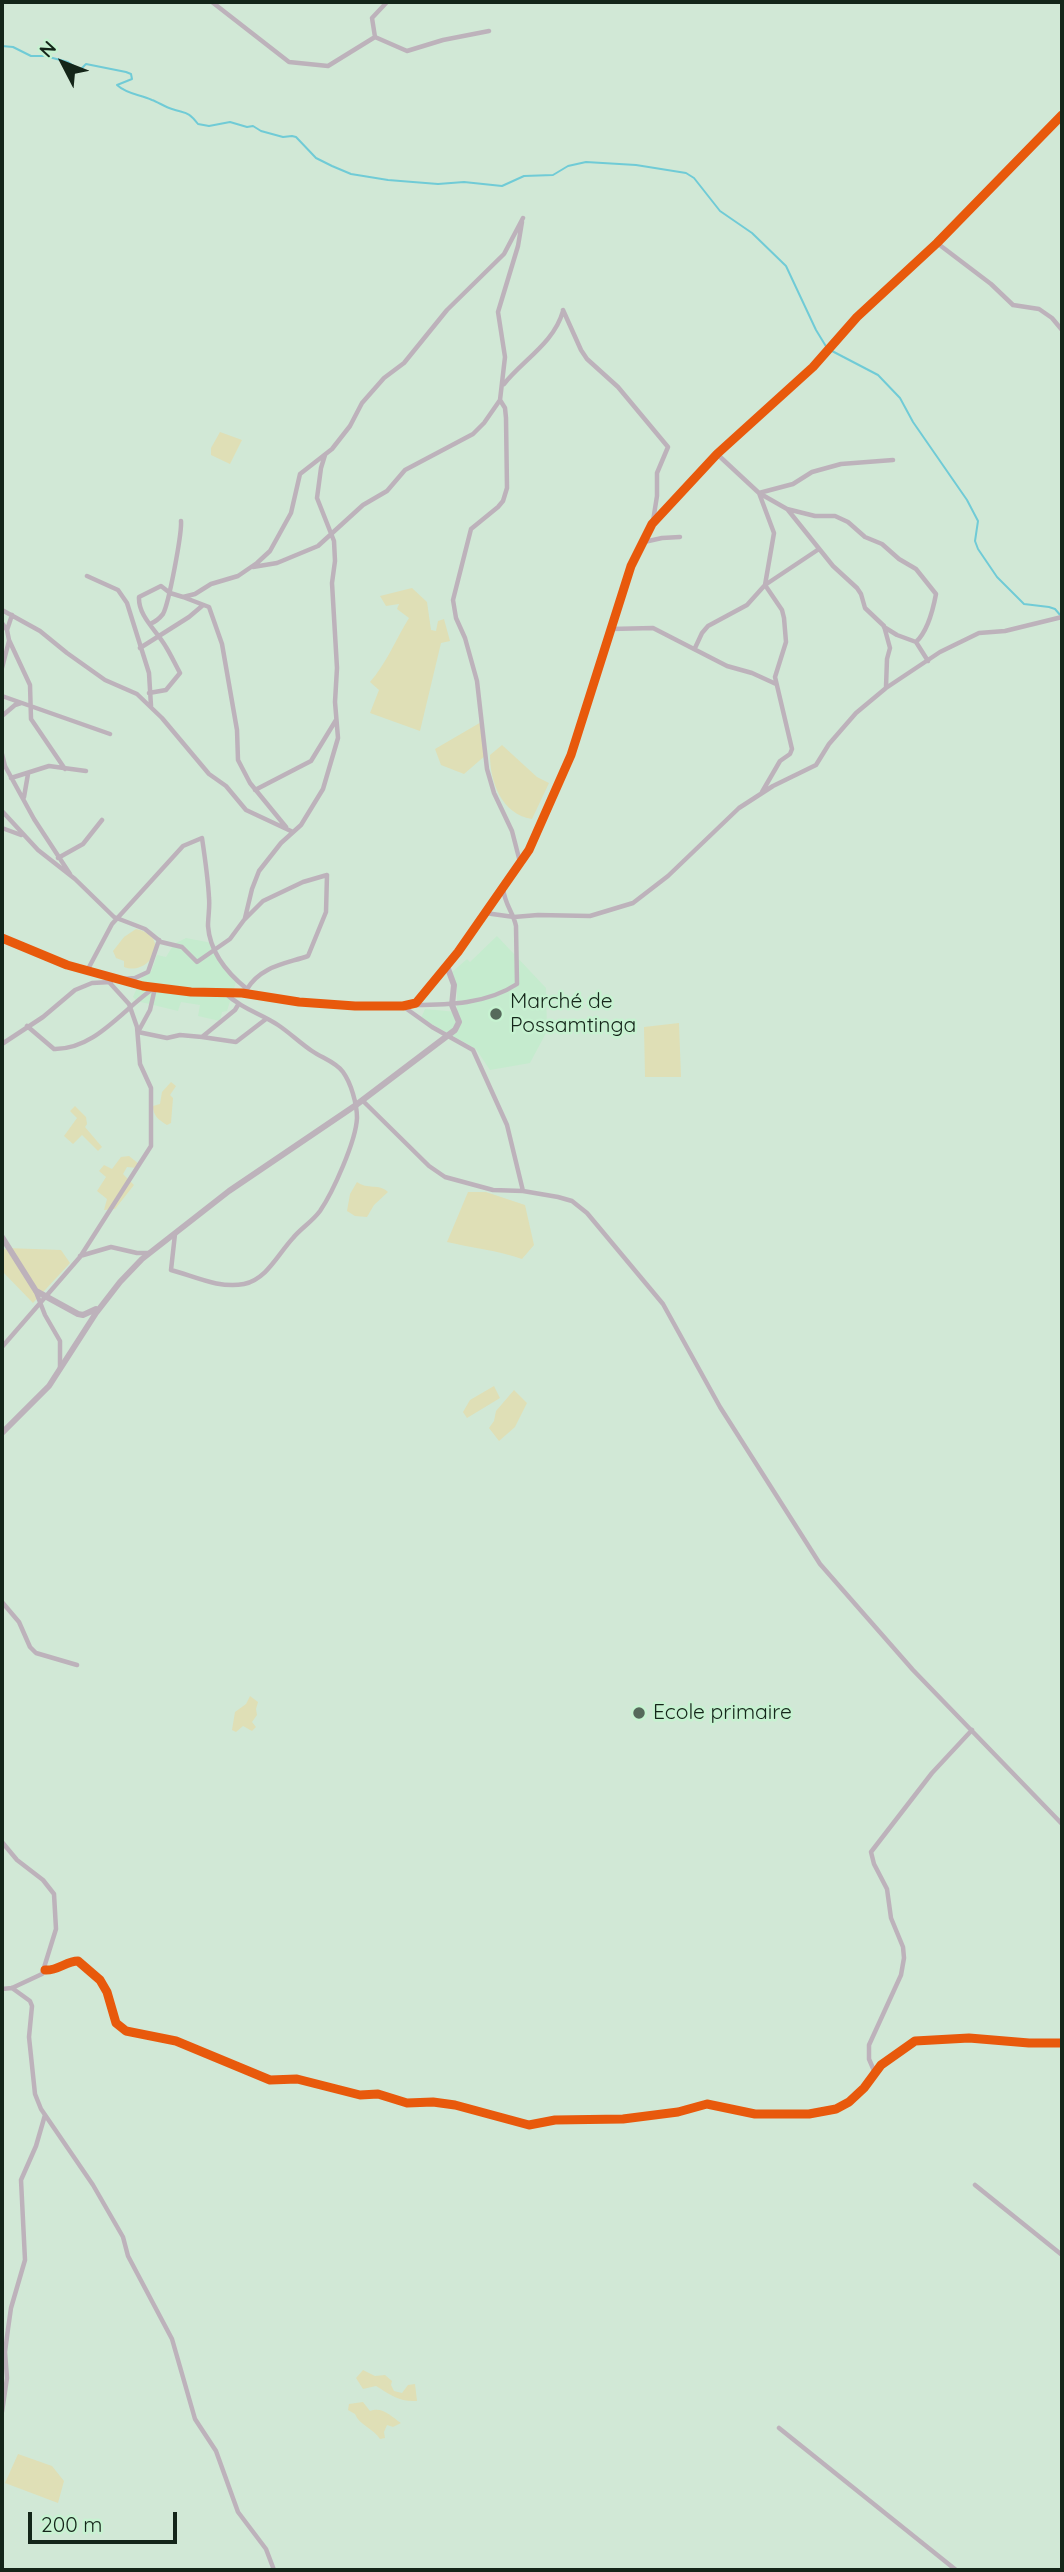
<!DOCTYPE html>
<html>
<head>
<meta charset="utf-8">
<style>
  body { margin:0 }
  #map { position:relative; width:1064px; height:2572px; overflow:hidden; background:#d1e8d6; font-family:Quicksand,sans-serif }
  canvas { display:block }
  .frame { position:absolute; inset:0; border:4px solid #142519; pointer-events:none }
  .north { position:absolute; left:28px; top:28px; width:70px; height:70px; -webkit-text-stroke:5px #c7f2d1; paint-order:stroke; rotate:312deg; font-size:19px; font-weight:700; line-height:28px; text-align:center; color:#142519 }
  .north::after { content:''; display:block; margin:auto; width:24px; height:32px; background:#142519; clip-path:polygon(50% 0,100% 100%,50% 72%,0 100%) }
  .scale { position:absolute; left:28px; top:2512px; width:149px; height:32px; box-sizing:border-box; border:4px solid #142519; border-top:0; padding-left:9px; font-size:21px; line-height:24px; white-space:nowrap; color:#142519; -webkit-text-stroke:5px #c7f2d1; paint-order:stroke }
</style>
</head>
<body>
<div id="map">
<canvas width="1064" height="2572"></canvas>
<div class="frame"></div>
<div class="north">N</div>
<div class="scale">200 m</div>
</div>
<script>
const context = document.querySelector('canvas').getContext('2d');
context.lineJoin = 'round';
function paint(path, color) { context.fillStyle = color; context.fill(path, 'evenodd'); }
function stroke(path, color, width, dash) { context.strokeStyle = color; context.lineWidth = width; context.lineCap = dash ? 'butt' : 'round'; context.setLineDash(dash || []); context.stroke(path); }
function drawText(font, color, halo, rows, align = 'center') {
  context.font = font + ' Quicksand,sans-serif'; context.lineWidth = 5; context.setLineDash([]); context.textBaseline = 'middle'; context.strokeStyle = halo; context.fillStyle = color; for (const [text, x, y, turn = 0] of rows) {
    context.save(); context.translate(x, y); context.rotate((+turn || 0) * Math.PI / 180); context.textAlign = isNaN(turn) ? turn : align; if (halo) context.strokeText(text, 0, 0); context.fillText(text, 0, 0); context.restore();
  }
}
const built = new Path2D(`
  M497 936 546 988 547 1031 530 1063 490 1070 476 1049 421 1018 425 1009 457 1012V990L451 973 467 959 470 962Z
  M186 938 212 943 221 960 237 979 227 1011 222 1012 220 1021 198 1016 200 1005 181 1002 178 1011 137 1001 133 997 143 974 151 972 157 955 166 957 174 944Z`);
const green = new Path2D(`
  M220 432 242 440 230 464 211 455V448Z
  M412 588 427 602 431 630 436 631 438 621 444 619 450 641 441 643 420 731 370 713 379 690 370 682C386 664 396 639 409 618L397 609 399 604 386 606 380 596Z
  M483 721 486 755 464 774 441 765 435 749Z
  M502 745 537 777 549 783 532 819C501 814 490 781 490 755Z
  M136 929C173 936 150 977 124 967V961L116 958 113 951 124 937Z
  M679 1023 681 1077H645L644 1027Z
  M171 1082 176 1086 170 1095 173 1098 171 1123 167 1125C159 1120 153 1116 153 1106L160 1104 162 1092Z
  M75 1106 86 1117 87 1124 85 1127 102 1147 98 1151 82 1135 73 1144 64 1136 77 1118 70 1111Z
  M129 1156 139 1164 137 1168 127 1167 123 1174 134 1185 115 1209 104 1210 107 1199 97 1191 106 1177 99 1171 104 1165 112 1169 121 1157Z
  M357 1182C367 1190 379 1183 388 1192L374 1205 367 1217 355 1216 347 1211 350 1194Z
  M468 1192H486L525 1205 534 1245 522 1259C497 1250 472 1248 447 1242Z
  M7 1248 61 1250 70 1263 33 1303 2 1271V1251Z
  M494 1386 500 1398 467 1418 463 1412 470 1400Z
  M514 1390 527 1403 515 1427 499 1441 489 1428 494 1421 496 1411Z
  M250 1696 258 1702 256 1709 257 1715 252 1722 256 1727 252 1731 243 1726 236 1732 232 1730 235 1712 246 1704Z
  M363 2370 375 2376 385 2375 392 2381 391 2385 394 2391 402 2393 408 2385 415 2384 417 2401C399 2402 391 2395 376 2386L363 2389 356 2378Z
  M363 2402 370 2411C382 2406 391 2416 401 2423L393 2427 387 2425 384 2432 385 2438 380 2439C373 2428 359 2425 355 2414L348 2410 349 2404Z
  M18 2454 52 2466 64 2481 58 2503 5 2483Z`);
const stream = new Path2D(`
  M2 46 13 47 31 56H45L68 62 80 70 86 64 126 72 131 74 132 79 117 85C128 95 140 94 152 100 158 102 165 107 172 109 187 114 188 111 198 124L209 126 230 122 247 127 253 126 261 131 283 137 292 136 296 137 316 158 332 166 351 174 388 180 438 184 464 182 502 186 524 176 553 175 568 166 586 162 636 165 686 173 694 178 720 211 752 233 786 266 816 330 827 348
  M832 351 878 375 900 398 913 422 967 500 978 521 975 541 978 549 997 577 1024 604 1049 607 1055 609 1061 616`);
const minor = new Path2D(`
  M212 2 289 62 328 66 375 37 407 51 443 40 489 31
  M375 37 372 18 387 2
  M937 243 991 284 1013 305 1039 309 1052 318 1062 330
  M563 310 581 350 587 359 618 387 668 447 657 473V496L653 521
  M504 384C523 360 554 343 563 311
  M500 400 505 408 506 418 507 488 503 501 498 507 471 529 453 600 456 618 465 638 477 681 487 769 494 793 512 831 520 862
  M717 454 759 493 787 509 815 516H835L848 522 865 537 882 544 899 559 916 569 936 594C933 610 928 631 916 642L928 661
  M788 510 833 566 857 588 861 594 865 608 884 626 890 648 887 659 886 687
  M644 542 662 538 680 537
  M253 567 277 563 318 546 363 505 387 491 405 470 473 434 484 423 500 400 505 357 498 312 518 246 522 222
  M87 576 118 590 127 603 149 673 151 706
  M183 597 209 607 222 644 237 730 238 760 250 783 286 827
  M2 610 40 631 67 653 105 680 137 694 162 718 209 774 226 786 246 810 293 832
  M2 623 7 630 9 640 30 685 31 719 65 769
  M150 624C155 622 159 619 163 614 169 603 182 533 181 521
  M884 627 897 635 916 642
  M611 629 653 628 727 666 752 673 776 684
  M7 630 12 615
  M140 648 189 617 202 606
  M695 648 702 633 708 626 747 605 765 585 819 549
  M2 668 9 641
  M149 693 166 690 180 673C175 664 171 655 166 647 157 631 138 616 139 597L161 586 170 593 183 597 195 594 211 584 238 576 257 563 270 551 291 513 300 474 332 449 350 426 362 403 384 378 404 363 447 310 504 254 523 218
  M2 696 110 734
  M2 716 15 705 21 703
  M2 754 5 766 34 819 70 874
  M11 778 49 766 86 771
  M255 790 311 761 336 720
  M762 792 780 761 790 754 792 749 775 677 786 642 784 618 782 610 765 585 774 533 759 493 793 484 812 472 841 464 893 460
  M24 797 28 774
  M2 811 38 850 75 879 114 917 145 929 161 942 182 947 197 962 230 939 244 920 263 901 303 882 327 875 326 912 308 956C285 964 261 966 247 989
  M2 828 21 835
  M58 858 83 844 102 820
  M485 913 514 917 538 915 590 916 633 903 668 876 739 808 773 786 816 765 829 744 856 713 886 688 940 652 979 633 1005 631 1062 617
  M245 918 252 889 259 871 281 843 301 825 323 789 338 738 335 702 337 668 332 583 335 561 334 541 317 498 321 468 325 455
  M87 971 112 924 183 846 202 838C205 858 208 878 209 898 210 907 208 917 208 926 210 953 227 973 247 989
  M123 979 135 978 148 972 159 940
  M155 988 150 1010 138 1032 167 1038 180 1035 202 1037 235 1010 238 1005
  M414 1005C448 1005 487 1004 517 984L516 926C513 911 505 906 503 888
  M404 1007 432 1027 473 1050 507 1125 523 1191
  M27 1026 54 1049C95 1050 123 1009 154 988
  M202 1037 236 1042 266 1019
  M2 1044 43 1017 75 990 92 983 111 982
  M362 1100 429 1166 445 1177 493 1190 523 1191 558 1197 572 1201 587 1213 663 1304 720 1407 820 1564 913 1670 1062 1824
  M175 1234 171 1270C194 1276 219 1289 244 1284 267 1279 278 1254 293 1238 301 1228 312 1222 320 1211 333 1192 356 1141 357 1118 357 1104 351 1083 343 1072 336 1062 322 1058 312 1051 300 1043 290 1033 278 1025 258 1012 243 1010 224 992
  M80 1256 111 1247 137 1253H149
  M36 1292 45 1315 60 1341V1368
  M2 1347 80 1257 151 1146V1088L140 1064 137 1027 129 1004 109 982
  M2 1602 19 1622 30 1647 36 1653 77 1665
  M2 1842 17 1860 43 1880 54 1894 56 1929 42 1974 12 1988 2 1989
  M45 1970C58 1971 66 1961 78 1961L100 1980 107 1992 116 2023 126 2031 176 2041 270 2080 297 2079 360 2095 378 2094 407 2103 433 2102 455 2105 529 2125 555 2120 623 2119 678 2112 707 2104 755 2114H809L836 2109 849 2102 864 2088 881 2065 915 2041 969 2038 1029 2043H1062
  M12 1988 30 2001 32 2006 29 2037 35 2094 41 2109 93 2185 123 2237 128 2256 172 2339 195 2419 216 2451 238 2512 266 2549 274 2570
  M875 2073 869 2059V2045L901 1975 904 1958 903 1947 891 1918 887 1889 874 1864 871 1852 932 1773 972 1730
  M975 2185 1062 2255
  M2 2412 7 2378 5 2352 8 2329 11 2308 25 2260 21 2180 36 2146 45 2115
  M779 2428 956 2570`);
const tertiary = new Path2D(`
  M2 938 67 965 143 986 191 992 242 993 299 1002 355 1006H403L416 1003 458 952 529 850 571 755 631 566 652 524 717 454 813 367 857 317 937 243 1062 115
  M2 1237 36 1291 78 1314 83 1315 96 1309
  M2 1433 49 1386 96 1313 120 1282 142 1259 229 1191 356 1105 455 1030 459 1022 452 1005 454 985 447 966`);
const cycleway = new Path2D(`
  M2 938 67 965 143 986 191 992 242 993 299 1002 355 1006H403L416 1003 458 952 529 850 571 755 631 566 652 524 717 454 813 367 857 317 937 243 1062 115
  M45 1970C58 1971 66 1961 78 1961L100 1980 107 1992 116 2023 126 2031 176 2041 270 2080 297 2079 360 2095 378 2094 407 2103 433 2102 455 2105 529 2125 555 2120 623 2119 678 2112 707 2104 755 2114H809L836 2109 849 2102 864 2088 881 2065 915 2041 969 2038 1029 2043H1062`);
const markers = [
  [496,1014,7,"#56695b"],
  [639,1713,7,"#56695b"]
];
const poiNames = [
  ["Marché de",510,1002],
  ["Possamtinga",510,1026],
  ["Ecole primaire",653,1713]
];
paint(built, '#c5ebce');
paint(green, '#dfdfb6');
stroke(stream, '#70cbd6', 2);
stroke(minor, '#bdb2bb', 4.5);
stroke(tertiary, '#bdb2bb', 6);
stroke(cycleway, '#e8590c', 9);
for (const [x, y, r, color] of markers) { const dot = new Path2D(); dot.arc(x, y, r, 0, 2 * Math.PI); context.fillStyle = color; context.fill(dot); stroke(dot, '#c7f2d1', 2.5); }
drawText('21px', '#142519', '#c7f2d1', poiNames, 'left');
</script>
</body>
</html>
